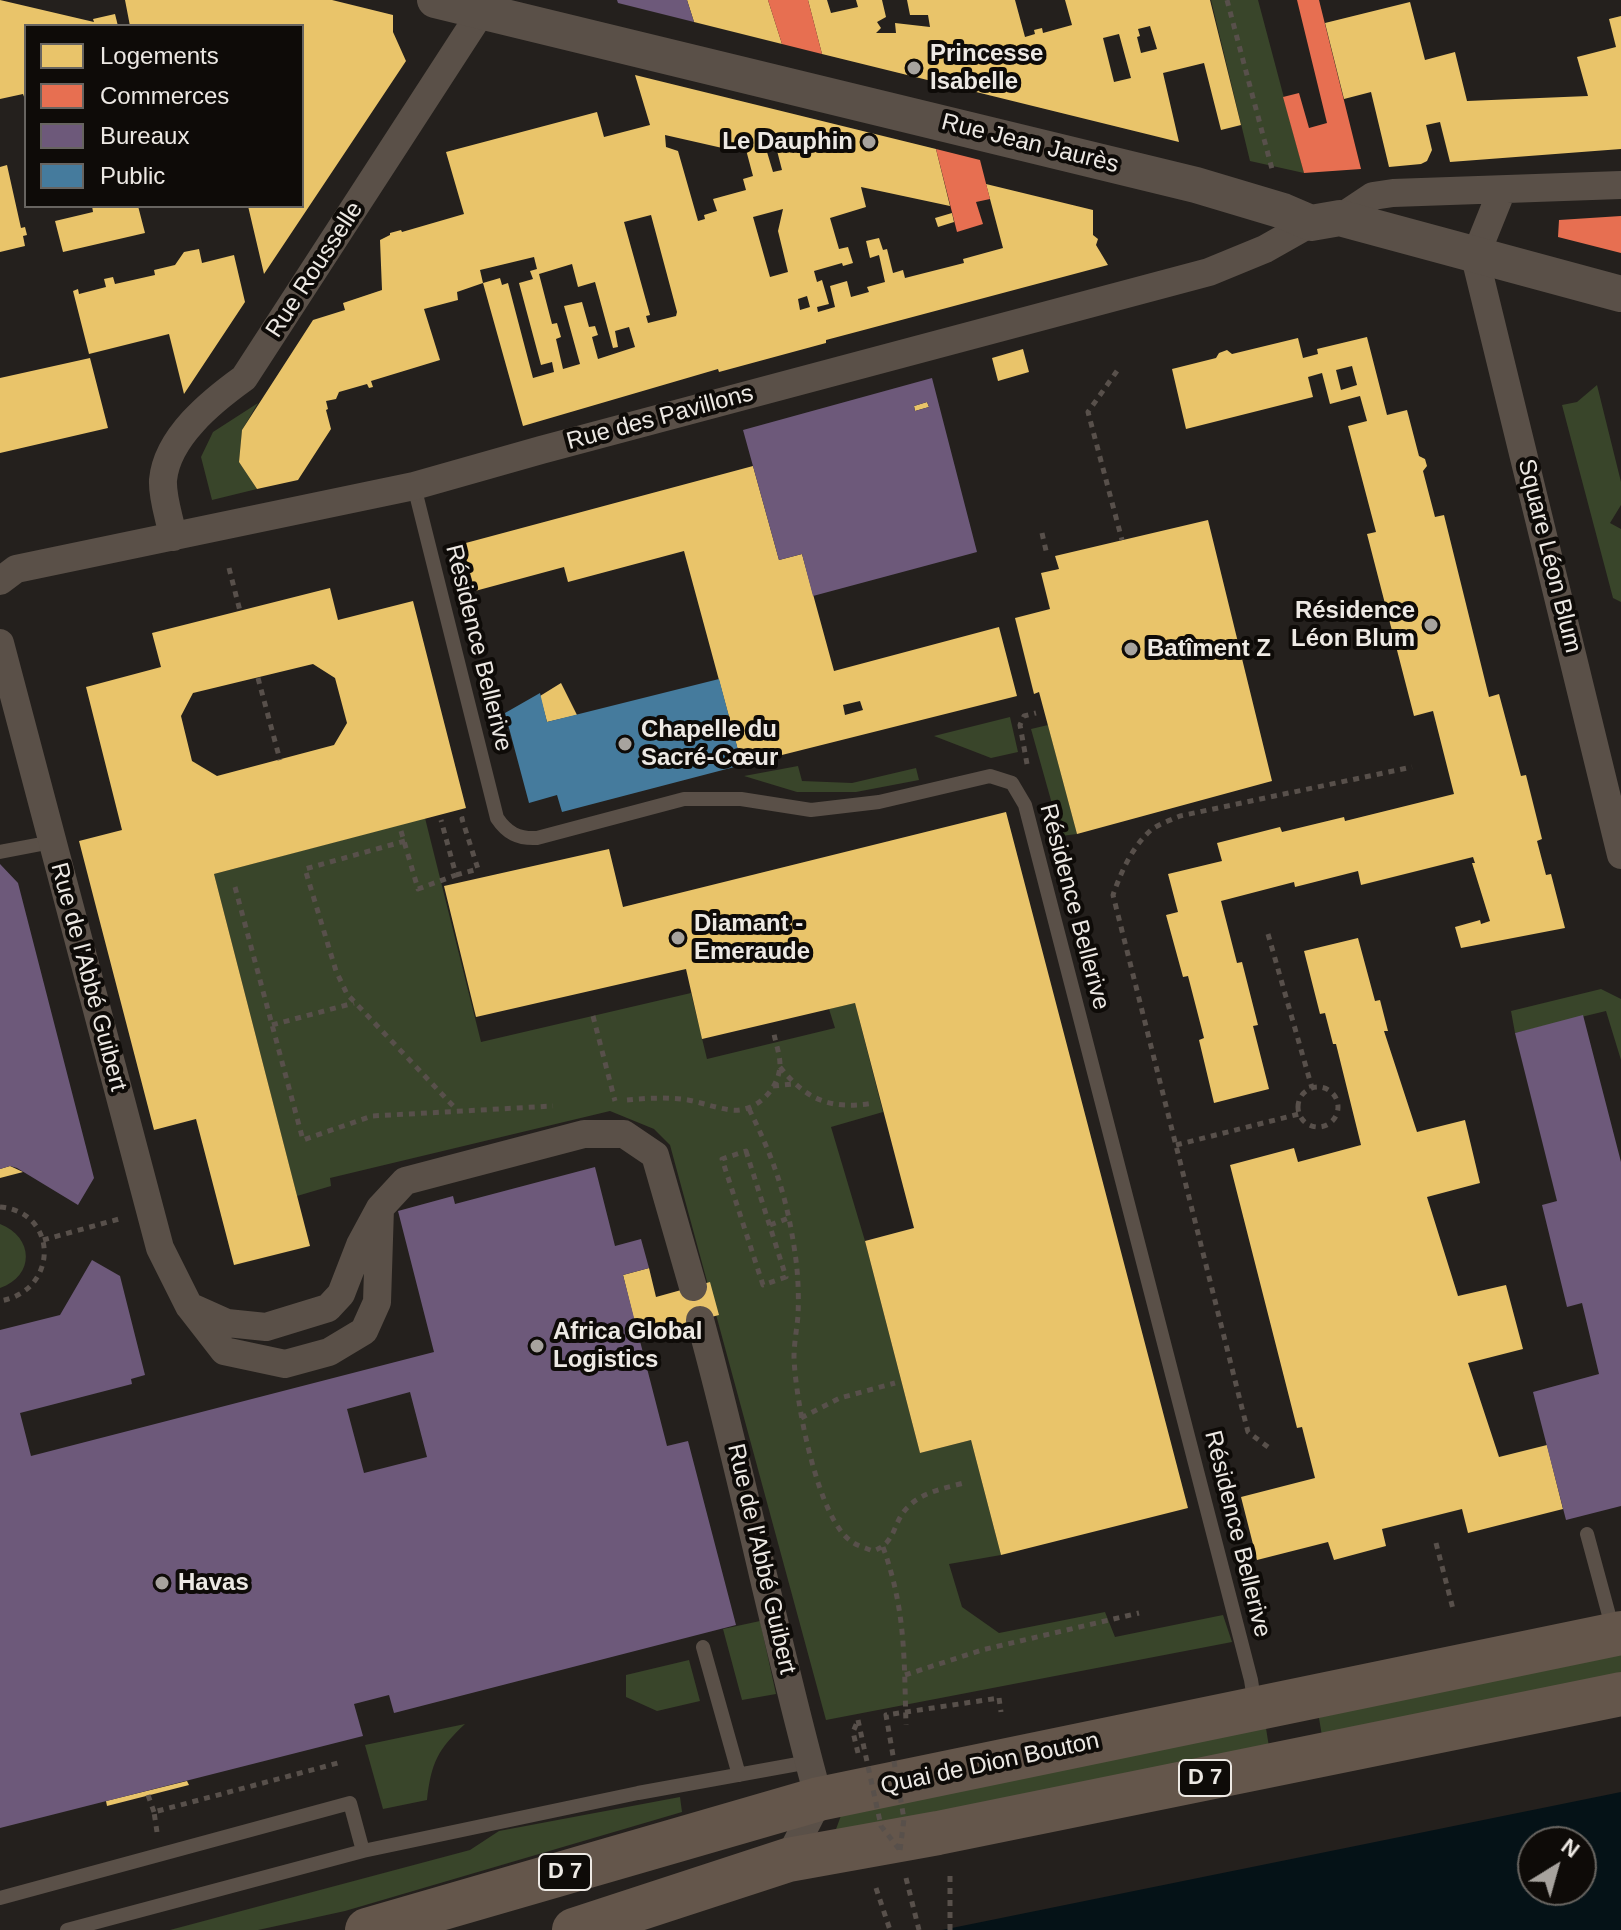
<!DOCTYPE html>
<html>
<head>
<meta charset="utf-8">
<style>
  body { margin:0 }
  #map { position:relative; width:1621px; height:1930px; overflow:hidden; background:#24201d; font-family:Helvetica,sans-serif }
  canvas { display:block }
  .legend { position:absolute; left:24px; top:24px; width:280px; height:184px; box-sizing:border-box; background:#0e0b08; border:2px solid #676460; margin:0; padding:10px 14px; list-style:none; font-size:24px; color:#ede9e4 }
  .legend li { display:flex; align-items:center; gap:16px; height:40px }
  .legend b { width:40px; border:2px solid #676460 }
  .north { position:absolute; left:1517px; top:1826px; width:80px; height:80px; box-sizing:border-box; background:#0e0b08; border:2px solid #676460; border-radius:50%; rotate:37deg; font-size:22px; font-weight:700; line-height:32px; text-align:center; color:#ede9e4 }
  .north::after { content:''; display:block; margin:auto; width:28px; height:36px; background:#a7a39e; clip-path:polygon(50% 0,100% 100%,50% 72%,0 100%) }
</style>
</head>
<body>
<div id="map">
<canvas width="1621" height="1930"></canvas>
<ul class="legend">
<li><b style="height:22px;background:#e9c46a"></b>Logements</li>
<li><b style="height:22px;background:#e76f51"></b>Commerces</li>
<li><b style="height:22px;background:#6d597a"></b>Bureaux</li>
<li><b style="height:22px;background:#457b9d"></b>Public</li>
</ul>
<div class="north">N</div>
</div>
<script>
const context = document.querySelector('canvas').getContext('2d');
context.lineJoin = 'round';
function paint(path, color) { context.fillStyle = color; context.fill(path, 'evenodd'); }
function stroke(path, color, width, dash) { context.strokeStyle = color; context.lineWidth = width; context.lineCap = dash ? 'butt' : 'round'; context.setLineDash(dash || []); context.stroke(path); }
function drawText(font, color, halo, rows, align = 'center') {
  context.font = font + ' Helvetica,sans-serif'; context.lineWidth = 8; context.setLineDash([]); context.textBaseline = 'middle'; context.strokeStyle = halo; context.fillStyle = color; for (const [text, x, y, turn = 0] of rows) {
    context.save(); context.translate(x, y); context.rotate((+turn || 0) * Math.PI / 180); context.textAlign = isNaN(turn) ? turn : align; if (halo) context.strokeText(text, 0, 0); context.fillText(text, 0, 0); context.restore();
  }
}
const green = new Path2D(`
  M1211 0H1258L1304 173 1250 161Z
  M1597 385 1621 482V505L1610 523 1621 529V602L1613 598 1562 405 1577 402Z
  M258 403 242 430 239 462 257 489 212 500 201 457 213 432Z
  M1010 717 1018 752 991 758 934 736Z
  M1048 725 1077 834 1061 836 1031 729Z
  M798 766 802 781 852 783 916 768 919 780 856 792H797L744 776Z
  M425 818 481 1042 691 993 707 1059 835 1028 829 1009 855 1003 883 1112 831 1127 865 1241 920 1453 971 1440 1001 1555 949 1564 962 1607 999 1633 1105 1612 1115 1637 1223 1615 1232 1642 826 1720 670 1145 654 1129 610 1111 330 1178 331 1186 297 1196 214 874Z
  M1601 989 1621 999V1060L1606 1011 1515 1033 1511 1011Z
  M0 1224C34 1237 35 1276 0 1288Z
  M760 1621 776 1694 742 1700 723 1629Z
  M1621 1652V1676L1322 1736 1318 1712Z
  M689 1660 700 1701 657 1711 626 1697V1675Z
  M1265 1722 1269 1747 835 1832 843 1810Z
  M465 1724C438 1749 431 1763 427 1800L383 1809 365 1745Z
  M680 1797 682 1812 345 1911 258 1930H170L470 1850 499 1831Z`);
const water = new Path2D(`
  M1621 1792V1930H942ZM1533 1842H1581V1890H1533Z`);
const homes = new Path2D(`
  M0 0 94 22 93 19 115 14 118 26H26V102L23 94 0 99Z
  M125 0H332L393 15V32L406 61 264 274 248 206H302V26H130Z
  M687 0H768L782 44 694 22Z
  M808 0H827L831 13 858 7 856 0H882L886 17 877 22 881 28 876 33H896L895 23 930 27 928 15H910L907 0H1015L1025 37 1035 34 1034 30 1042 28 1043 33 1072 25 1065 0H1210L1241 125 1221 130 1204 63 1163 73 1179 142 822 54ZM1150 26 1157 49 1141 53 1137 37 1140 36 1138 29ZM1119 34 1131 78 1114 82 1103 38Z
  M1410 2 1425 60 1455 52 1467 101 1588 96 1577 57 1616 47 1609 19 1621 16V149L1450 162 1440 122 1426 125 1432 150 1427 161 1421 164 1389 167 1371 92 1344 99 1325 23Z
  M635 75 936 149 950 206 861 187 866 207 830 218 839 249 848 247 853 263 843 266 842 263 814 271 817 282 822 280 829 304 817 307 818 312 835 307 830 286 847 281 851 297 869 292 867 287 885 282 879 255 870 258 866 241 879 238 883 250 887 249 893 273 903 270 905 278 964 263 963 259 1003 248 986 184 1093 210V235L1098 239 1096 245 1108 265 860 331 826 340V343L719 372 718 369 523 426 483 283 500 278 502 285 508 283 533 378 554 372 552 362 541 365 519 283 533 279 530 271 537 269 534 257 480 270 483 283 457 292 458 300 424 309 440 360 371 381 373 387 369 388 367 384 339 392 336 399 326 401 328 409 326 410 331 429 298 480 257 489 239 462 242 430 313 320 345 310 343 303 382 290 380 240 390 235V233L401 230 402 232 464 214 446 152 597 112 604 137 650 125ZM665 135 740 152 738 148 745 146 753 176 743 179 746 190 713 199 717 211 704 215 705 219 698 221 678 151 666 147ZM774 139 782 170 773 172 764 142ZM783 209 778 231 788 272 770 277 753 217ZM651 215 677 312 676 316 648 323 646 316 650 315 624 222ZM572 264 578 287 595 282 613 348 618 347 615 331 629 327 635 347 598 359 592 337 598 335 595 326 589 327 582 302 564 306 580 364 563 369 556 339 561 337 557 323 552 324 539 274ZM807 296 810 307 800 310 798 299Z
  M7 165 21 228 25 227 27 235 23 236 25 246 0 252V167Z
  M92 206H138L145 233 63 252 55 221 93 212Z
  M952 213 954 222 938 227 935 218Z
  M199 249 202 263 234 255 245 302 184 394 169 334 89 354 73 291 78 289 79 294 106 287 104 279 113 277 115 284 155 275 154 270 175 265 184 252Z
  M1367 337 1387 415 1407 410 1419 456 1425 459 1427 466 1423 471 1435 517 1444 515 1489 697 1499 694 1521 776 1526 775 1542 839 1537 841 1546 875 1551 874 1565 928 1461 948 1455 927 1480 920 1481 924 1490 921 1472 863H1475L1473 857 1361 885 1358 871 1295 887 1294 882 1221 901 1237 963 1242 962 1258 1025 1253 1026 1269 1089 1214 1103 1199 1040 1204 1038 1188 976 1183 977 1166 915 1178 912 1168 874 1222 861 1217 843 1280 827 1282 832 1344 817 1345 821 1454 794 1433 711 1414 716 1367 534 1376 532 1348 426 1367 421 1360 396 1330 404 1322 373 1308 377 1313 397 1186 429 1172 369 1216 358 1219 353 1227 350 1232 354 1298 338 1303 358 1318 354 1317 349ZM1352 366 1357 385 1341 390 1336 370Z
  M1023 349 1029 372 998 381 992 358Z
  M90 358 108 428 0 453V378Z
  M927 402 929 407 915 411 914 406Z
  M753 466 779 560 802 554 834 671 999 627 1017 696 742 765 684 551 568 582 564 567 475 591 462 544ZM860 701 863 710 845 715 843 705Z
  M1208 520 1272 781 1077 834 1039 692 1034 694 1015 618 1050 609 1041 573 1059 569 1055 556Z
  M330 588 338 620 413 601 466 808 214 874 310 1246 234 1265 196 1119 154 1130 95 903 79 841 122 830 86 687 161 667 152 633ZM313 664 335 678 347 723 334 745 217 776 192 761 181 716 193 693Z
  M561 683 577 715 547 722 540 696Z
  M1006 812 1188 1508 1001 1555 971 1440 920 1453 865 1241 914 1228 855 1003 702 1039 686 969 476 1017 444 886 609 849 623 907Z
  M1358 938 1375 1001 1380 1000 1388 1031H1384L1417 1132 1465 1120 1480 1183 1427 1197 1458 1296 1506 1285 1523 1349 1468 1363 1499 1457 1547 1445 1563 1509 1468 1533 1462 1509 1382 1529 1386 1546 1334 1560 1328 1542 1257 1560 1241 1497 1315 1478 1302 1427 1297 1428 1230 1165 1294 1148 1298 1162 1361 1145 1336 1044H1333L1325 1013 1320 1014 1304 951Z
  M10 1166 23 1172 0 1178V1169Z
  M649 1268 656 1297 710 1282 719 1315 638 1336 623 1275Z
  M187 1781 189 1785 107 1806 106 1801Z`);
const shops = new Path2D(`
  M768 0H808L822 54 782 44Z
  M1297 0H1319L1361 169 1304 173 1283 97 1299 93 1309 128 1327 123Z
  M936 149 980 160 990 199 976 202 983 224 957 232Z
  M1621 216V253L1558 237 1559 220Z`);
const offices = new Path2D(`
  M617 0H687L694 22 618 3Z
  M932 378 977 552 813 596 802 554 779 560 743 430ZM927 402 929 407 915 411 914 406Z
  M0 864 18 883 94 1178 78 1205 17 1168 10 1166 0 1169Z
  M1583 1015 1621 1162V1506L1566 1520 1533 1392 1599 1374 1582 1303 1567 1307 1542 1205 1557 1201 1515 1033Z
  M595 1167 615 1246 641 1239 649 1268 623 1275 667 1446 688 1441 736 1625 394 1713 389 1695 354 1704 363 1736 0 1828V1330L60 1315 92 1260 120 1276 145 1375 131 1379 132 1384 20 1413 31 1456 434 1352 398 1211 453 1196 455 1204ZM410 1392 427 1457 364 1473 347 1409Z`);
const public = new Path2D(`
  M719 679 742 765 562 812 557 795 529 803 505 713 540 693 547 722Z`);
const path = new Path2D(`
  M1227 0 1272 169
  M1117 371 1088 412 1122 540
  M1042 533 1047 555
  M229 568 240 611
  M258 678 280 760
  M1027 764 1020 725 1024 716 1036 713
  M401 831 418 889 456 875 441 820
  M405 841 305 869 336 971 347 994 457 1110
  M456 875 478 869 462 819 470 817
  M235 887 303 1140 372 1116 553 1106
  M1268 934 1312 1088
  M593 1016 615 1101
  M272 1025 354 1003
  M780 1067C807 1101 832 1110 874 1103
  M773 1086 793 1084
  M1298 1107a20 20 0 1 1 40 0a20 20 0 1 1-40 0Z
  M627 1100C647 1098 668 1097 688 1100 703 1103 716 1108 731 1110 755 1113 779 1090 780 1065 780 1055 776 1044 774 1034
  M749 1109C774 1159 787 1197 795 1253 798 1273 799 1295 798 1315 797 1329 794 1343 794 1357 795 1397 817 1518 851 1541 857 1546 866 1548 873 1551 897 1543 892 1522 908 1507 923 1491 947 1488 967 1482
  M1176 1145 1299 1114
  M746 1151 786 1277 763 1285 722 1159Z
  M0 1207C59 1212 59 1291 0 1301
  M770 1225 789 1218
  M43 1240 119 1219
  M801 1418 840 1398 895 1383
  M1268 1447 1248 1432 1113 895C1121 872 1132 847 1151 830 1159 824 1171 820 1180 816L1412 767
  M1436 1543 1453 1609
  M883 1547C906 1611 904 1659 906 1725
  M905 1675 982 1650 1139 1613
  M999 1698 1001 1712
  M858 1753 853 1732 858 1720
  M148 1795 154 1812
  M157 1832 154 1812 338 1763
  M906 1878 919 1930
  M876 1888 890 1930
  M950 1930V1874L953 1873`);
const service = new Path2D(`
  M414 486 497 818C507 833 518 839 537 838L684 799H741L811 810 879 802 990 776 1012 783 1025 805 1251 1680 1255 1706
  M0 852 52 842
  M1587 1534 1613 1630
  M703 1647 739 1775
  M0 1898 350 1803 363 1851
  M67 1930 363 1851 638 1793 809 1762`);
const minor = new Path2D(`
  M1502 190 1475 257 1621 855
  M1340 218 1373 196 1393 193 1621 185
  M173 537C170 519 162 498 163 480 167 437 212 401 244 378L489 0
  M0 581 16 569 414 486 541 450 1209 272 1265 249 1311 223
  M0 643 160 1248 189 1306 224 1351 285 1364 329 1352 364 1331 377 1302 380 1208 360 1245 341 1294 328 1308 266 1327 227 1323 189 1306
  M380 1208 405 1181 584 1134H624L655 1155 693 1287
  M700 1320C744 1479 775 1641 819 1799L788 1860`);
const tertiary = new Path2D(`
  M435 0 1196 185 1283 211 1311 223 1340 218 1621 294`);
const primary = new Path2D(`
  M367 1930 819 1799 1621 1633
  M574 1930 788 1860 938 1833 1621 1694`);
const pathBridge = new Path2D(`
  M858 1720 881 1826 899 1849
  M900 1850 904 1819 886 1715 999 1698`);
const markers = [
  [914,68,8,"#a7a39e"],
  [869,142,8,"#a7a39e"],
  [1431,625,8,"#a7a39e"],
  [1131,649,8,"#a7a39e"],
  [625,744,8,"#a7a39e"],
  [678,938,8,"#a7a39e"],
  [537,1346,8,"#a7a39e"],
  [162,1583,8,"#a7a39e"]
];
const shields = [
  [1205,1778,52],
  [565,1872,52]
];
const shieldNames = [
  ["D 7",1205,1778],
  ["D 7",565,1872]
];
const poiNames = [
  ["Princesse",930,54],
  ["Isabelle",930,82],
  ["Le Dauphin",853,142,"right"],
  ["Résidence",1415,611,"right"],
  ["Léon Blum",1415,639,"right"],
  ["Batîment Z",1147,649],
  ["Chapelle du",641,730],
  ["Sacré-Cœur",641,758],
  ["Diamant -",694,924],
  ["Emeraude",694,952],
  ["Africa Global",553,1332],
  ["Logistics",553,1360],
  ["Havas",178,1583]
];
const streetNames = [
  ["Rue Jean Jaurès",1030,144,14],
  ["Rue Rousselle",315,270,-57],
  ["Rue des Pavillons",660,418,-15],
  ["Square Léon Blum",1549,556,76],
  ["Résidence Bellerive",478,648,76],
  ["Résidence Bellerive",1074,907,75],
  ["Rue de l'Abbé Guibert",88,977,75],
  ["Résidence Bellerive",1237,1534,76],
  ["Rue de l'Abbé Guibert",761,1559,77],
  ["Quai de Dion Bouton",990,1764,-12]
];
paint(green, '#39452a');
paint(water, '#051217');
paint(homes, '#e9c46a');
paint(shops, '#e76f51');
paint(offices, '#6d597a');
paint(public, '#457b9d');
stroke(path, '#58504b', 5, [6, 6]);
stroke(service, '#5a5048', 14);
stroke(minor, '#5a5048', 28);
stroke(tertiary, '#5a5048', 36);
stroke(primary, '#64564b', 44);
stroke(pathBridge, '#58504b', 5, [6, 6]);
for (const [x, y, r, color] of markers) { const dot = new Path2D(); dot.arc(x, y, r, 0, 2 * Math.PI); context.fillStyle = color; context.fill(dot); stroke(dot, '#0e0b08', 3); }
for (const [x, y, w] of shields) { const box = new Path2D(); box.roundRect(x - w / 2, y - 18, w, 36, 6); context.fillStyle = '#0e0b08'; context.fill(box); stroke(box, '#ede9e4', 2); }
drawText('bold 22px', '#ede9e4', null, shieldNames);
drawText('bold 24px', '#ede9e4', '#0e0b08', poiNames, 'left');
drawText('24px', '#ede9e4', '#0e0b08', streetNames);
</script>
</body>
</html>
